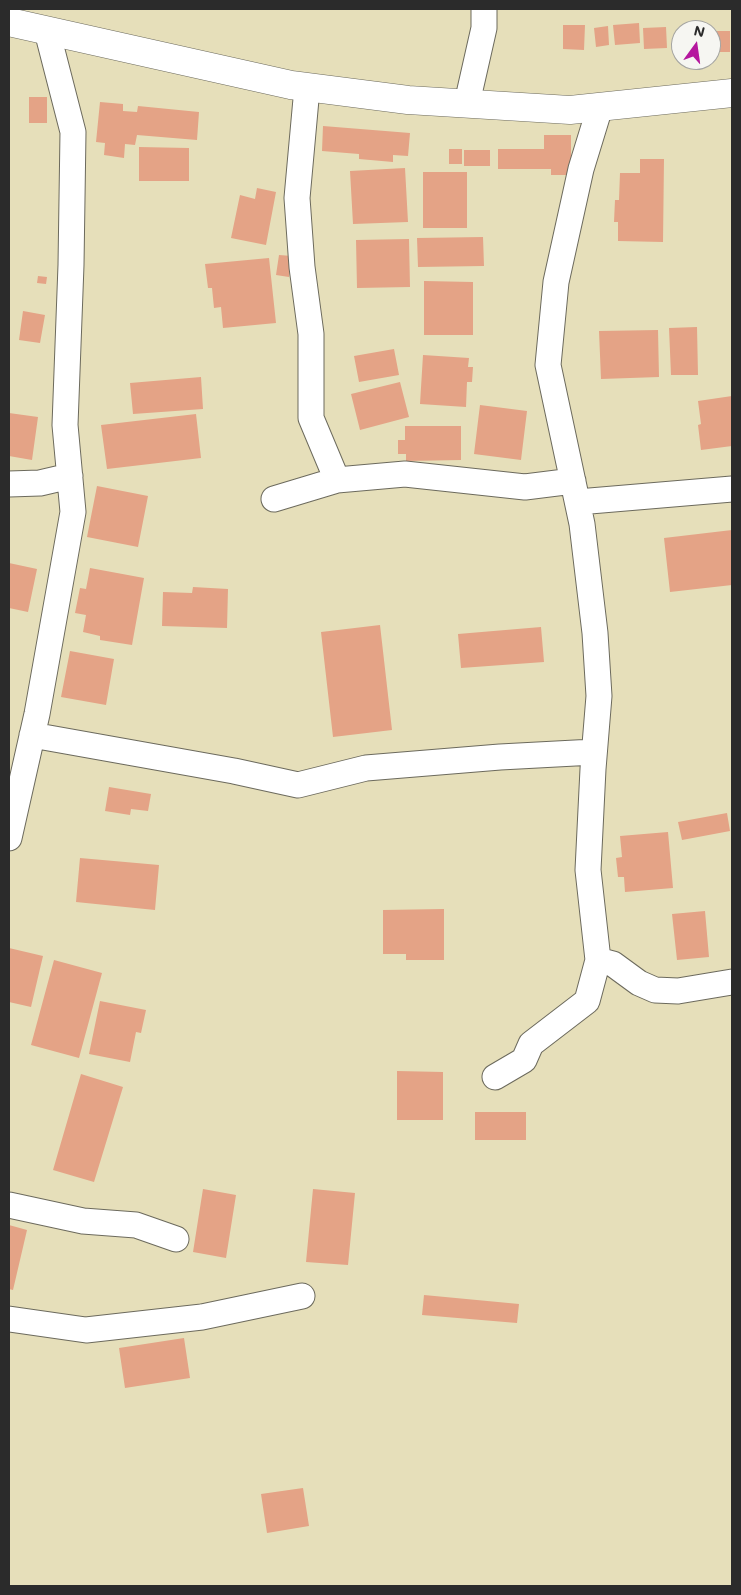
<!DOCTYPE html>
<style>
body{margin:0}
#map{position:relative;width:741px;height:1595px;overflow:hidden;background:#e6dfba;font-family:Mali,sans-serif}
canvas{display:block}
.frame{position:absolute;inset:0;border:10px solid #2b2b2b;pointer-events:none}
.north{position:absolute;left:671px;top:20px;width:50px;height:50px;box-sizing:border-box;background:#f6f6f2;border:1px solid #a5a5a2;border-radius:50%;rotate:14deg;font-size:14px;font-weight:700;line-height:20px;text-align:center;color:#2b2b2b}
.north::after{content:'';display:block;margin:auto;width:18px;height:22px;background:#b5179e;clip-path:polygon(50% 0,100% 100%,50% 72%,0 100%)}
</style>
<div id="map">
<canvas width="741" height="1595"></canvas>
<div class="frame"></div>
<div class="north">N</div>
</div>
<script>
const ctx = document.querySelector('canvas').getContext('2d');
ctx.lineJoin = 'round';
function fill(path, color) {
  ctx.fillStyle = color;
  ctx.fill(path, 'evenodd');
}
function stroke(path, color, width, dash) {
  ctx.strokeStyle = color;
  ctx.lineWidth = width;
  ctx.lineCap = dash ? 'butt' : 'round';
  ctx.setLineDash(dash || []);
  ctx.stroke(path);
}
fill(new Path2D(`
 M639,23L640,43L615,45L613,25Z
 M563,25H585L584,50L563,49Z
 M608,26L609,45L596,47L594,28Z
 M666,27L667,48L644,49L643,28Z
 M711,31H730V52H711Z
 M29,97H47V123H29Z
 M100,102L123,104V111L137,112L138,106L199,112L197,140L137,135L135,145L125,144L124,158L104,155L105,143L96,142Z
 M323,126L410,133L408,156L393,155V162L359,159V154L322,151Z
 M544,135H571V175H551V169H498V149H544Z
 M139,147L189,148V181H139Z
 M449,149H462V164H449Z
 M464,150H490V166H464Z
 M640,159H664L663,242L618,241V222H614L615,200H619L620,173H640Z
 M405,168L408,222L353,224L350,171Z
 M423,172H467V228H423Z
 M257,188L276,192L266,245L231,238L240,195L255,199Z
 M483,237L484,266L418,267L417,238Z
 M409,239L410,287L357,288L356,240Z
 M279,255L292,256L289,277L276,275Z
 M269,258L276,323L223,328L221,307L214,308L212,288H208L205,264Z
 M38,276L47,277L46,284L37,283Z
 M424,281L473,282V335H424Z
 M23,311L45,315L40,343L19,340Z
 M697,327L698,375H671L669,328Z
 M658,330L659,377L601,379L599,331Z
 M394,349L399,375L359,382L354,356Z
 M423,355L469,358L468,367H473L472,382H467L466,407L420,404Z
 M201,377L203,409L133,414L130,383Z
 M400,382L409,417L360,430L351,394Z
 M732,396V446L701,450L698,425L701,424L698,401Z
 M480,405L527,411L521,460L474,454Z
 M9,413L38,417L32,460L9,456Z
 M196,414L201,458L107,469L101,425Z
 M405,426H461V460L406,461V454H398V440H405Z
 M97,486L148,496L138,547L87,537Z
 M732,530V585L670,592L664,538Z
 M9,563L37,569L28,612L9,608Z
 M90,568L144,578L132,645L100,640V636L83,632L86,615L75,613L80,588L86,589Z
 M193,587L228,589L227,628L162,626L163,592L192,593Z
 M380,625L392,730L333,737L321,632Z
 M541,627L544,662L461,668L458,634Z
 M70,651L114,659L106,705L61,697Z
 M109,787L151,794L148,811L131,809L130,815L105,811Z
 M727,813L730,831L682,840L678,822Z
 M668,832L673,888L625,892L624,877H618L616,858L622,857L620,836Z
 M80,858L159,865L155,910L76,902Z
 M444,909V960H406V954H383V910Z
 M705,911L709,957L677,960L672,914Z
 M9,948L43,956L31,1007L9,1002Z
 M54,960L102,973L79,1058L31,1045Z
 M100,1001L146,1010L141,1033L136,1032L130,1062L89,1054Z
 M397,1071L443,1072V1120H397Z
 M81,1074L123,1087L94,1182L53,1170Z
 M475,1112H526V1140H475Z
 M203,1189L236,1195L226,1258L193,1252Z
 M313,1189L355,1193L348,1265L306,1262Z
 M9,1225L27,1230L13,1290L9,1289Z
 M424,1295L519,1304L517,1323L422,1315Z
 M184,1338L190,1378L125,1388L119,1348Z
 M303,1488L309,1526L267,1533L261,1494Z`), '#e4a386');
const minor = new Path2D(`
 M307,88L297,198L302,267L311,334V418L337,480
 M467,103L484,28V9
 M9,484L40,483L70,476
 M274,499L337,480L405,474L525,487L573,481
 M578,502L732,489
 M32,735L234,771L298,785L366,768L500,757L594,752
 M9,838L37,714L73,512L65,425L71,265L73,132L47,31
 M598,960L588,870L593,769L599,696L595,633L582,524L548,365L556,282L581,169L600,107
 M495,1077L524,1060L531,1044L587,1001L598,960L613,964L639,983L655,990L678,991L732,982
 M9,1205L83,1221L136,1225L176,1239
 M9,1319L86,1330L202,1317L302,1296`);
const tertiary = new Path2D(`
 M9,22L291,85L408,100L570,110L732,93`);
stroke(minor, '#6c6a5d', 27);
stroke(tertiary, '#6c6a5d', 29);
stroke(minor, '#fff', 25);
stroke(tertiary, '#fff', 28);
</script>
